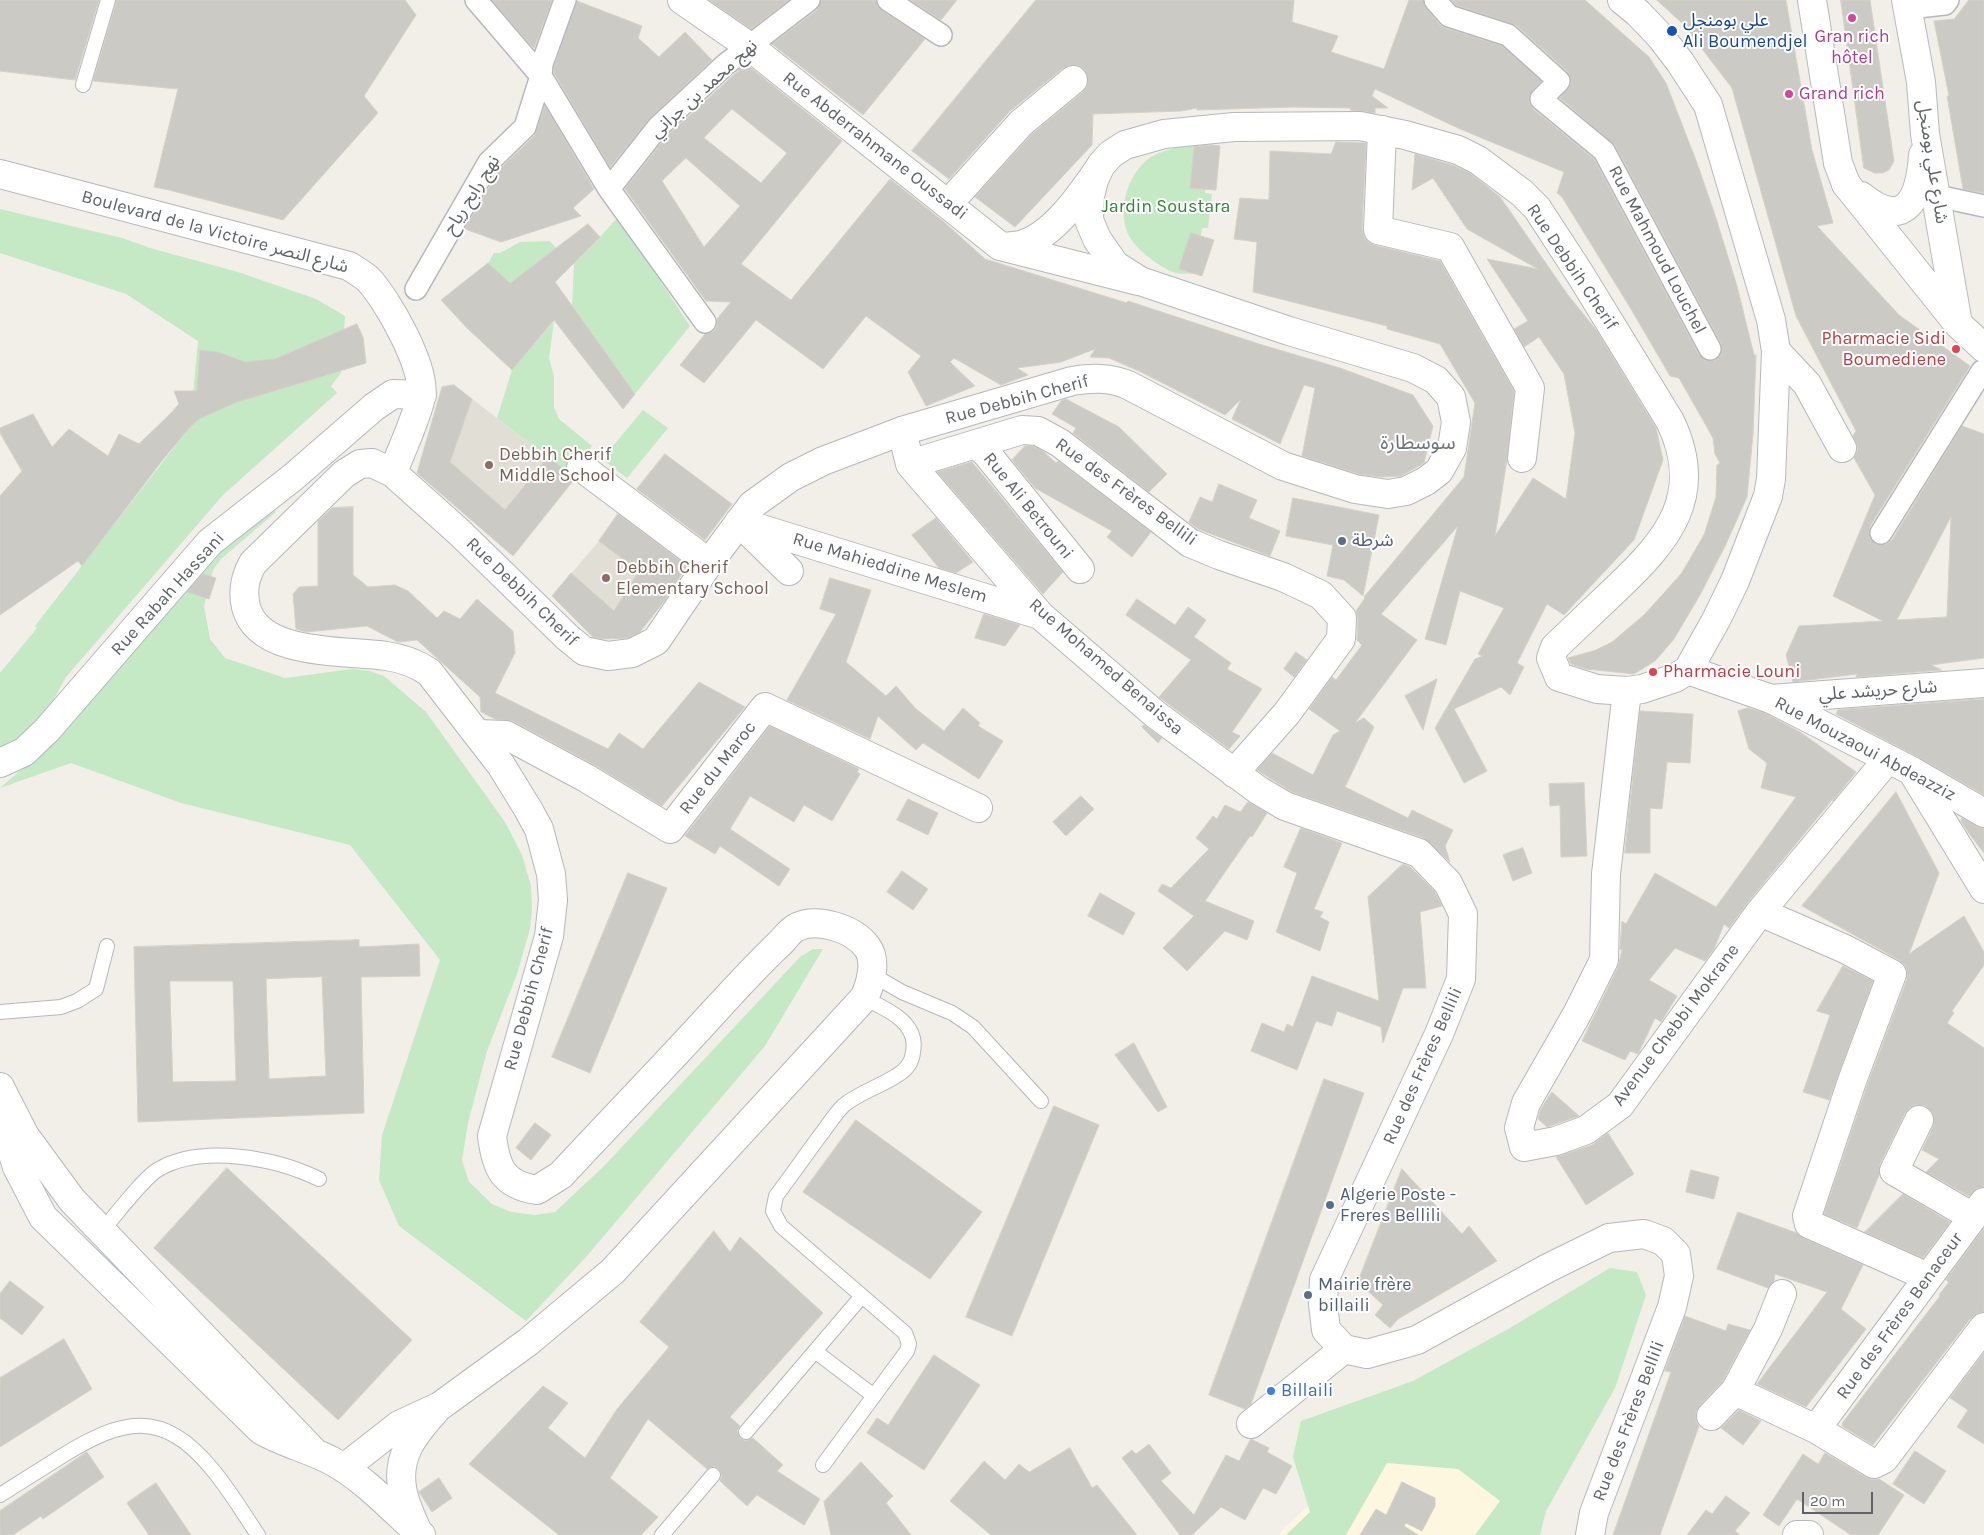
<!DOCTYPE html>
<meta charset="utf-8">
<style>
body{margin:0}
#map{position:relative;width:1984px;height:1535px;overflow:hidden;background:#f1efe8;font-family:Karla,sans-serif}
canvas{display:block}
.scale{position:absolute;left:1802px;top:1492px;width:71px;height:22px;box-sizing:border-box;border:2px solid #5f6368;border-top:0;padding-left:6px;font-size:15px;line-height:18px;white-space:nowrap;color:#5f6368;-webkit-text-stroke:4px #fff;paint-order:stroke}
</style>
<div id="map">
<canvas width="1984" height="1535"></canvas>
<div class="scale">20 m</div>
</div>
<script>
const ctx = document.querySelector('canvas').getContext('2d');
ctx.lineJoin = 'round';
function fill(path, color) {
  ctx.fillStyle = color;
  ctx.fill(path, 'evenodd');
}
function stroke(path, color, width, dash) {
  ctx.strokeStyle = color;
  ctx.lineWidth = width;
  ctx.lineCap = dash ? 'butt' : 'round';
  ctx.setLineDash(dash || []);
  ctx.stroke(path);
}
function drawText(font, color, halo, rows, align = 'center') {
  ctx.font = font + ' Karla,"Noto Sans Arabic",sans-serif';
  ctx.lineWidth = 4;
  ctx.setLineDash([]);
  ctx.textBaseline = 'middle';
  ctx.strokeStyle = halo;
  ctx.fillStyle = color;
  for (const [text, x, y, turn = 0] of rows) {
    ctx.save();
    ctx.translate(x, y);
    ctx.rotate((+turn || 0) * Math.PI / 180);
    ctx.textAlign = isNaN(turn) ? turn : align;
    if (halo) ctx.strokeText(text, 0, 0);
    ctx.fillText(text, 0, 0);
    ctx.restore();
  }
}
fill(new Path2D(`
 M1554,1342L1531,1535H1280L1281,1531L1372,1447Z`), '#fef7e0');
fill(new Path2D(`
 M454,385L575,478L513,556L417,473L442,387Z
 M622,508L690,560L668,597L635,637L595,639L552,596L599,541Z`), '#e1ded6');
fill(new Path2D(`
 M1187,145L1209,146L1205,193L1212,194L1208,228H1202L1195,274C1189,273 1182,274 1176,273C1164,270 1140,252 1133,242C1114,218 1126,173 1151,157C1162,151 1175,148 1187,145Z
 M0,209L122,238L150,248L238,272L316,299L345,316L341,373L331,386L337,393L223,495L66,677L39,726L0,752V673L37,628L35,626L190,427L198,341L126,294L0,253Z
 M618,217L690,326L635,394L572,307L574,263L600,237Z
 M550,241L556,248L510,283L488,263L494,253H500L520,242Z
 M554,321L549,358L554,376V407L559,419L592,446L570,474L497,418L512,370Z
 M643,410L668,428L627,478L602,459Z
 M269,505L276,512L221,559L213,570L204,606L210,639L225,658L285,678L352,669L370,671L384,676L426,712L505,822L522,855L531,886L532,909L530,929L517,974L487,1051L468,1123L462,1160L469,1182L492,1204L511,1212L535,1215L555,1212L604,1166L800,957L813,949H823L765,1046L586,1257L526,1321L399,1226L379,1180L382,1135L440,960L350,845L181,803L71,763L0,788L45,749L169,598Z
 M1610,1268L1637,1272L1646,1295L1615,1388L1546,1511L1540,1535H1475L1500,1501L1458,1469L1387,1463L1346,1535H1286L1310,1512L1293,1457L1301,1421L1413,1381L1510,1328Z`), '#c5e8c5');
const building = new Path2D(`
 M0,0H99L75,80L0,71Z
 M117,0H405L416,15L364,96L378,113L283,220L169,190L154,187L178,89L93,81Z
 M492,0H552L534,48L529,43Z
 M709,0H789L751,29Z
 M821,0H876L877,6L881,10L925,39L863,115L772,44L817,10Z
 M911,0H957L941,20Z
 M1036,0H1294L1292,22L1338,36L1331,52L1384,69L1409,0H1423L1426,8L1440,25L1445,28L1502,46L1541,81L1529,96V103L1533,109L1594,159L1699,355L1704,360L1710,361L1716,360L1721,355L1722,349L1721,343L1615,145L1560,98L1571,84V78L1568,72L1516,25L1456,5L1452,0H1585L1649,57L1666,83L1697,163L1716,218L1737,286L1754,355H1756L1753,434L1747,497L1726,544L1700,595L1674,639L1655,661L1634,674L1586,669L1571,664L1568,658L1596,650L1612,642L1644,615L1681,574L1704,535L1716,497L1717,465L1720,463L1715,454L1713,438L1679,378L1670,376L1631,309L1562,197L1557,193L1564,172L1460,129L1375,89L1372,96L1388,108H1375V113L1350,110L1351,108L1293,107L1197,110V108L1182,111L1093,114L1092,145L1015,227L975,197L1032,134L1083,92L1087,86L1088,78L1085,70L1079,66L1071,65L1063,68L1009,112L949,179L912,151Z
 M1657,0H1786L1812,150L1833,223L1817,226L1899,315L1970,366L1870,526L1869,533L1870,539L1875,544L1881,545L1887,544L1892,540L1962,426L1984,434V658L1931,665L1942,670L1856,677L1857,674L1793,682L1786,655L1799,626L1883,621L1833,596L1875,495L1854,458L1858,449L1853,436L1856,431L1796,316L1732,88L1683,24ZM1951,517L1947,617L1897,620Z
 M1841,0H1870L1894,161L1889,170L1883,173H1874L1864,168Z
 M1969,0H1984V193L1963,189L1947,96H1949L1934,21L1954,19Z
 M577,1L642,26L638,38L659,57L685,32L712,60L650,118L610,167L554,73V67Z
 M746,64L842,141L741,264L791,300L890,179L944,222L985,259L1127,303L1128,301L1259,344L1340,368L1413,395L1433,426L1424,463L1401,476L1381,477L1359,474L1302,456L1315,388L1304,385L1280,444L1232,419L1241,399L1225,415L1141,372L1109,358L1090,357L1095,349L1061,362L1017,368L1028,375L1001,385L954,358L950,362L975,386L926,406L908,372L921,356L866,316L823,369L756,320L704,383L680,365L705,334L713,332L717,327V319L731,302L706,301L625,189L667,136ZM732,109L787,153L761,183L704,138ZM686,158L740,206L704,247L662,181Z
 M545,106L594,189L573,208L581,216L501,242L465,229L499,170L534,136Z
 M1336,142L1366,143L1362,229L1364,237L1368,242L1374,245L1440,261L1514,391L1507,459L1495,536L1533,478L1566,499L1575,433L1564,374L1539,337L1524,347L1514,329L1528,321L1487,259L1538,269L1467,229L1433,178L1412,190L1415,154L1452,165L1470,173L1500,197L1568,295L1597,331L1656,428L1663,460L1634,540L1564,615L1547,604L1517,663L1524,667L1510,695L1501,687L1454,709L1487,771L1464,783L1435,728L1475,659L1483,656L1478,654L1504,608L1460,591L1446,645L1425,639L1458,526L1381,614L1417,640L1355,723L1364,718L1374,727L1345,787L1408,818L1412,810L1453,830L1445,846L1450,862L1424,838L1292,792L1257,770L1272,753L1313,775L1333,735L1340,731L1309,709L1332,677L1336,680L1362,645L1357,640L1358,619L1356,611L1365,598L1364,597L1464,477L1475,403L1440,344L1387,329V326L1253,292L1257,242L1234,239L1240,198L1269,200L1270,151L1331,154Z
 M1212,145L1220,146L1216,190L1190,188L1194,147Z
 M588,224L600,237L555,282L635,394L623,409L554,320L512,370L467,328L441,300L488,263L510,283Z
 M1191,233L1214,240L1202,276L1179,269Z
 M357,324L363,337L366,363L234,403L199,419L190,427L161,462L82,566L78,561L0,615V496L22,471L0,433V428L33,414L52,447L69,429L108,456L119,434L139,444L170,414L179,404L174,391H197L200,350L217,352L245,362L275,359Z
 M454,385L472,399L450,462L505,510L548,457L566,471L573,481L513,556L417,473L442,387Z
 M1066,399L1119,427L1167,474L1149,492L1073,433L1076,428L1052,414L1061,401Z
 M1025,446H1034L1044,452L1056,463L1058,461L1151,532L1132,557L1107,537L1112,531L1035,488L1012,460Z
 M665,454L732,504L705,540L637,489Z
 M972,462L1063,572L1043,594L937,472Z
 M1219,484L1257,500L1249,518L1280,531L1270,556L1198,529L1189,522L1200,497L1212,502Z
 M1293,498L1379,515L1363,596L1344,580L1327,576L1333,545L1286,536Z
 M353,507V575L368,587L395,585L408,591L437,618L444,611L460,619L477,599L513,631L515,653L495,693L608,749L619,733L643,749L699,682L745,707L662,806L593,764L513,721L495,719L481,712L480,697L417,640L398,642L367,626L306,632L296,629L293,594L299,587L318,586V521L332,508Z
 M618,514L687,566L662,604L640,632L628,638L602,639L593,637L552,596L571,573L614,611L639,571L599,541Z
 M936,518L973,562L956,573L939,568L912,535Z
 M203,574L216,578L209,599L187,592Z
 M830,578L871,590L846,662L886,696L896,686L916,709L944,731L963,708L980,723L978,726L1003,741L979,779L923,743L916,750L878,716L870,739L787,700L836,614L820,609Z
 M1137,599L1175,625L1188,607L1206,620L1194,637L1231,663L1227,669L1262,689L1232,732L1240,736L1229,749L1159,697L1191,660L1126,615Z
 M984,614L1020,625L1005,646L975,638Z
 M1296,652L1307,660L1294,677L1284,669Z
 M1437,679L1423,730L1405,696Z
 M1984,699V795L1920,758L1836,714L1838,710Z
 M1748,708L1765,713L1800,732L1856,772L1833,801L1832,800L1748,902L1729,928L1724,924L1714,949L1705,961L1675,948L1649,980L1677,996L1661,1022L1655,1018L1638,1054L1630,1051L1625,1060L1582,1041L1618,967L1622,950L1620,949L1622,921L1626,924L1655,873L1716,907L1796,797L1761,788L1767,763L1749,749L1738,711Z
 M1640,711L1693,714L1690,763L1667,762L1662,809L1650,808V853H1625Z
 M1144,725L1162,738L1158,743L1142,727Z
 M770,726L859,769L857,772L860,774L832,821L804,805L794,822L750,796L730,829L790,869L779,886L720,846L715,854L685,836Z
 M1584,783L1587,856L1561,857L1560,805L1550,806L1549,784Z
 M1896,792L1939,873L1909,954L1964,916L1984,952V965L1952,1011L1954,1013L1947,1023L1984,1048V1187L1977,1188L1969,1196L1926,1172L1939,1159L1922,1150L1933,1127L1934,1118L1932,1112L1926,1106L1917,1105L1910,1107L1905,1113L1880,1164L1879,1175L1857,1228L1824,1214L1867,1086L1907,979V972L1905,965L1899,960L1802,906Z
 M1081,796L1094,809L1066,836L1053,822Z
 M908,799L938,813L928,835L897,820Z
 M1248,802L1267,813L1252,837L1250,836L1205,901L1254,921L1247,940L1225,931L1187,971L1163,948L1194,916L1158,891L1162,884L1171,888L1209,849L1196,838L1213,816L1217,819L1225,805L1240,812Z
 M1962,818L1976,826L1984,829V853L1968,832L1961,821Z
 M1301,828L1342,843L1314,909L1323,912L1320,917L1329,922L1320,951L1276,932L1297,873L1284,867Z
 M1523,848L1532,873L1513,881L1503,855Z
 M1403,864L1410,867L1435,892L1442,906L1420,912L1426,988H1403L1383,1043L1381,1027L1337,1011L1332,1026L1316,1021L1297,1070L1251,1051L1262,1023L1284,1032L1287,1024L1293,1027L1312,976L1379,1001L1368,897Z
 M902,871L928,889L913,910L887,892Z
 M628,873L667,888L590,1073L552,1057Z
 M1100,893L1135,913L1123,935L1088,916Z
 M359,940V947L419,944L420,976L361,977L364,1113L138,1122L134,947ZM322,977L326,1076L269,1079L266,979ZM170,981H233L236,1081L173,1082Z
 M1843,966L1873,981L1829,1100L1803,1092L1830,1015L1817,1011Z
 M1134,1043L1167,1107L1158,1112L1115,1055Z
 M1324,1079L1364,1093L1251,1404L1245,1409L1209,1395Z
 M1552,1092L1579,1116L1547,1127L1538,1119L1541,1109Z
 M1054,1106L1099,1125L1012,1336L966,1317Z
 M856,1120L982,1212L930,1279L803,1192Z
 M535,1123L551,1135L531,1160L516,1148Z
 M1608,1133L1634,1174L1586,1205L1556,1157L1592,1145Z
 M227,1168L412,1340L338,1420L154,1248Z
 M1402,1169L1462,1234L1469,1226L1497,1261L1398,1319L1390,1328L1375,1315L1383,1305L1358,1282Z
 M1691,1170L1719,1177L1714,1199L1686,1192Z
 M1903,1194L1950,1222L1923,1258L1865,1232Z
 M1738,1212L1797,1233L1803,1238L1863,1265L1841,1309L1866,1329L1806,1407L1757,1384L1827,1292L1775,1274L1774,1281L1768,1288L1717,1269Z
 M1984,1228V1312L1978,1313L1970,1319L1873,1445L1842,1426L1843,1422L1940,1296L1939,1295L1949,1282L1946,1280Z
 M714,1231L730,1252L740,1237L823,1313L730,1417L740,1426L737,1431L740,1438L745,1441L753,1438L783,1465L777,1471L820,1499L804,1525L757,1495L747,1506L720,1481L722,1476L719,1469L714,1466L707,1469L648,1419L610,1478L658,1517L641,1535H559L469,1464L543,1386L568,1403L548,1428L585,1458L617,1409L669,1347L640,1322Z
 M10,1281L44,1307L22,1335L0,1318V1294Z
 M1685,1316L1726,1331L1728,1324L1750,1330L1722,1382L1700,1405L1696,1412V1420L1699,1426L1660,1535H1613L1671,1372L1665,1371Z
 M64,1339L92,1389L0,1447V1378Z
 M1984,1353V1444L1957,1427L1968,1410L1950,1398Z
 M934,1355L980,1385L924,1470L867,1433L877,1418L888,1425Z
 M1739,1410L1761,1421L1743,1445L1721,1428Z
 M1251,1439L1269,1448L1267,1452L1292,1466L1276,1494L1263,1488L1245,1520L1221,1507L1192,1535H1180L1122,1458L1132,1450L1136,1454L1149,1444L1171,1473L1161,1481L1194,1515L1226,1455L1239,1461Z
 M1070,1448L1092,1488L1097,1485L1137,1535H991L950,1501L984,1461L1005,1480L1019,1464L1029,1472Z
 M1915,1451L1946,1471L1924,1504L1893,1484Z
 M87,1452L104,1477L43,1519L41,1516L13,1535H0V1511Z
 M1825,1453L1866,1477L1873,1480L1879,1479L1904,1495L1878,1535H1851L1797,1499L1779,1526L1763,1515L1803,1454L1818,1464Z
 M861,1462L893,1496L886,1503L911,1535H831L824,1502Z
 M439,1478L452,1498L432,1512L419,1492Z
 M1402,1482L1435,1498V1506L1422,1531L1406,1523L1404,1526L1418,1535H1360L1376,1509L1386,1515Z
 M156,1483L191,1535H149L127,1503Z
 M1726,1496L1750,1513L1735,1531L1740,1535H1687L1706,1510L1712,1514Z`);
fill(building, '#cccac5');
stroke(building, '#d6d1c6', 1);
const service = new Path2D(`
 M83,85L108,0
 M871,974L902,992L952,1013L973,1027L1041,1101
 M0,1012L61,1007L77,1001L96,989L107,946
 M102,1231C114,1217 145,1176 159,1169C203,1144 276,1158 319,1179
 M816,1352L874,1396
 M746,1432L862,1296
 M823,1465L907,1351L909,1344L905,1333L781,1226L773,1211L776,1196C791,1176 805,1156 819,1137C827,1127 834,1115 843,1106C858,1093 879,1087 896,1076C905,1071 912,1063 913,1052C919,1022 886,1009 864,998
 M0,1495C21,1482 41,1469 62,1456C122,1419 162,1408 212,1469C229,1489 243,1513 258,1535
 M662,1535L713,1475`);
const pedestrian = new Path2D(`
 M476,0L541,76L609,189L705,322
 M888,0L941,35
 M1435,0L1449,16L1508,35L1559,81L1541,99L1604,151L1710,349
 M1908,8L1945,4L1948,0
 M609,189L658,127L726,64L809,0
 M1937,196L1984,206
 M416,289L489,162L525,127L541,76L542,64L565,0
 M1881,533L1982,371`);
const minor = new Path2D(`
 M682,0L750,47L1000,246L1138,281
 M1382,130L1378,230L1450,247L1530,388L1522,458
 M948,204L1021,123L1073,80
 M1004,247C1011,246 1018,246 1024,244C1055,233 1080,196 1098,170
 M1776,351L1807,384L1842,448
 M902,431L910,464L1040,615L1155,714L1258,790L1285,806L1419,853L1448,883L1463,914L1461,979L1439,1034L1324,1280L1323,1304L1326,1330L1344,1349L1367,1354L1417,1340L1548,1268L1609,1238L1644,1234L1663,1241L1676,1254L1679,1276L1672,1307L1594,1513L1590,1535
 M976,444L987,454L1080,569
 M910,464L1022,430L1038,431L1060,443L1190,543L1219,555L1283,577L1321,595L1342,618L1341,639L1287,713L1234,773
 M581,467L709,563
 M739,522L1040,615
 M742,525L789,571
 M1688,670L1771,699L1912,771L1984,813
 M1627,691L1606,874L1604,960L1577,1014L1526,1103L1519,1128L1524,1147L1556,1141L1586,1130L1620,1105L1760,912L1845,949L1892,974L1852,1081L1807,1216L1809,1224L1928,1277
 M1771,699L1984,683
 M478,734L506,735L586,778L670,829L765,707L978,808
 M0,763L24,752L47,730L210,542L292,478L374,407L393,394L422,395
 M1913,773L1984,889
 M1760,912L1888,759
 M1919,1120L1894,1171L1973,1217
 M1735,1391L1816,1429L1874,1464L1884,1459L1984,1327
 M1711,1416L1735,1391L1768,1329L1782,1294
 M1251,1424L1344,1349
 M1816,1429L1984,1202
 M1797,1535H1809`);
const tertiary = new Path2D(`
 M1812,0L1838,163L1846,184
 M0,174L349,266C355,270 362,274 368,279C387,299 427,369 421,397C416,420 401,450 393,473
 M344,1468L399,1425L440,1406L528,1342L613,1271L864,998C871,984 877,960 867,947C854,929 818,917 797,927C790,930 784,940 778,945C755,967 734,990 712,1014C663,1068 611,1121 561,1175L537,1190C503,1185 496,1168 492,1136L549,936L553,900L551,874L539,829L528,809L501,765L429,672C417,664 401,658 386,656C346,650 259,657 246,607C242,590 245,577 253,563L344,474L360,464L372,463L393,473L459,532L567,637L584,651L608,656L632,653L656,641L709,563L752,505L791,477L823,461L902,431L1072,381C1092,378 1109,377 1128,385L1283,466L1355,489L1388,494L1406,491L1426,481L1439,471L1452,448L1456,422L1451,397L1436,380L1413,368L1289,331L1140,281L1115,265L1097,239L1089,220L1090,196L1094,180L1101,165L1111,154L1125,145L1164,134L1234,127L1360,126L1405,135L1458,150L1478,160L1522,193L1537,208L1580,274L1670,421C1706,495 1668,540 1616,589C1595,609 1575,628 1555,647L1551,658L1559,677L1597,689L1627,691L1642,689L1675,678L1688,670L1716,620L1735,581L1768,496L1771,479L1776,351L1771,320L1708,105L1680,62L1660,36L1638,13L1622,0
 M418,1533C413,1520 406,1507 403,1493C395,1458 413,1435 435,1411`);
const secondary = new Path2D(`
 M1906,0L1921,82L1925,134L1958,324
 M1846,184L1958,324L1984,348
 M1861,196C1906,232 1920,198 1923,155
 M0,1087L25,1136L72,1200L313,1451
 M0,1112L17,1167L43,1217L261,1430C283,1443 309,1449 332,1461C365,1479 393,1510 421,1535`);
stroke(service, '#b5b8bc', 16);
stroke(pedestrian, '#b5b8bc', 24);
stroke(minor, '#b5b8bc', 30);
stroke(tertiary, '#b5b8bc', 30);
stroke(secondary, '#b6babf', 30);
stroke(service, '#fff', 14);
stroke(pedestrian, '#fff', 21);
stroke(minor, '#fff', 28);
stroke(tertiary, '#fff', 28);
stroke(secondary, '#fff', 28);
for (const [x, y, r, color] of [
 [1852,18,5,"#d1479c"],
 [1672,31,6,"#1a4fb4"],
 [1789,94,5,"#d1479c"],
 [1956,349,5,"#e0444e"],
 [489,465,5,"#8d6e63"],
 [1342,541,5,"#5c6f8a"],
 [606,578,5,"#8d6e63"],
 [1653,672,5,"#e0444e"],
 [1330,1205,5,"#5c6f8a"],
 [1308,1295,5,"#5c6f8a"],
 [1271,1391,5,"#3f7fe0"]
]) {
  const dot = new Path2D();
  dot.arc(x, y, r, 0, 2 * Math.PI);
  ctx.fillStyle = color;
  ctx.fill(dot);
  stroke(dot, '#fff', 2);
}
drawText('18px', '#164399', '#fff', [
 ["علي بومنجل",1683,21],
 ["Ali Boumendjel",1683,42]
], 'left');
drawText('18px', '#b23c85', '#fff', [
 ["Gran rich",1852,37],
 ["hôtel",1852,58],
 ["Grand rich",1799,94,"left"]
]);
drawText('18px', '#5f6368', '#fff', [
 ["نهج محمد بن جراني",704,89,-42],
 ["Rue Abderrahmane Oussadi",875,146,38],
 ["شارع علي بومنجل",1932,162,81],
 ["نهج رابح رياح",472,195,-58],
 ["Boulevard de la Victoire شارع النصر",215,232,15],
 ["Rue Mahmoud Louchel",1657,250,62],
 ["Rue Debbih Cherif",1572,267,56],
 ["Rue Debbih Cherif",1017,400,-15],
 ["Rue des Frères Bellili",1126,492,36],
 ["Rue Ali Betrouni",1028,506,51],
 ["Rue Mahieddine Meslem",890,568,17],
 ["Rue Debbih Cherif",522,592,44],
 ["Rue Rabah Hassani",168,594,-48],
 ["Rue Mohamed Benaissa",1106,667,41],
 ["شارع حريشد علي",1878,691,-4],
 ["Rue Mouzaoui Abdeazziz",1865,749,28],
 ["Rue du Maroc",718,768,-52],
 ["Rue Debbih Cherif",529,999,-75],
 ["Avenue Chebbi Mokrane",1676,1025,-53],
 ["Rue des Frères Bellili",1423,1066,-66],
 ["Rue des Frères Benaceur",1900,1316,-54],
 ["Rue des Frères Bellili",1629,1421,-69]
]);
drawText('18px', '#348238', '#fff', [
 ["Jardin Soustara",1166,207]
]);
drawText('18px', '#be3a42', '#fff', [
 ["Pharmacie Sidi",1946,339],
 ["Boumediene",1946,360],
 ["Pharmacie Louni",1663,672,"left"]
], 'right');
drawText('18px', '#785e54', '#fff', [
 ["Debbih Cherif",499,455],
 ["Middle School",499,476],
 ["Debbih Cherif",616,568],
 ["Elementary School",616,589]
], 'left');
drawText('18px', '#4e5e75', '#fff', [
 ["شرطة",1352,541],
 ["Algerie Poste -",1340,1195],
 ["Freres Bellili",1340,1216],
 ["Mairie frère",1318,1285],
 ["billaili",1318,1306]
], 'left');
drawText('18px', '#366cbe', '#fff', [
 ["Billaili",1281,1391]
], 'left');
drawText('20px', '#70757a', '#fff', [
 ["سوسطارة",1418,443]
]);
</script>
